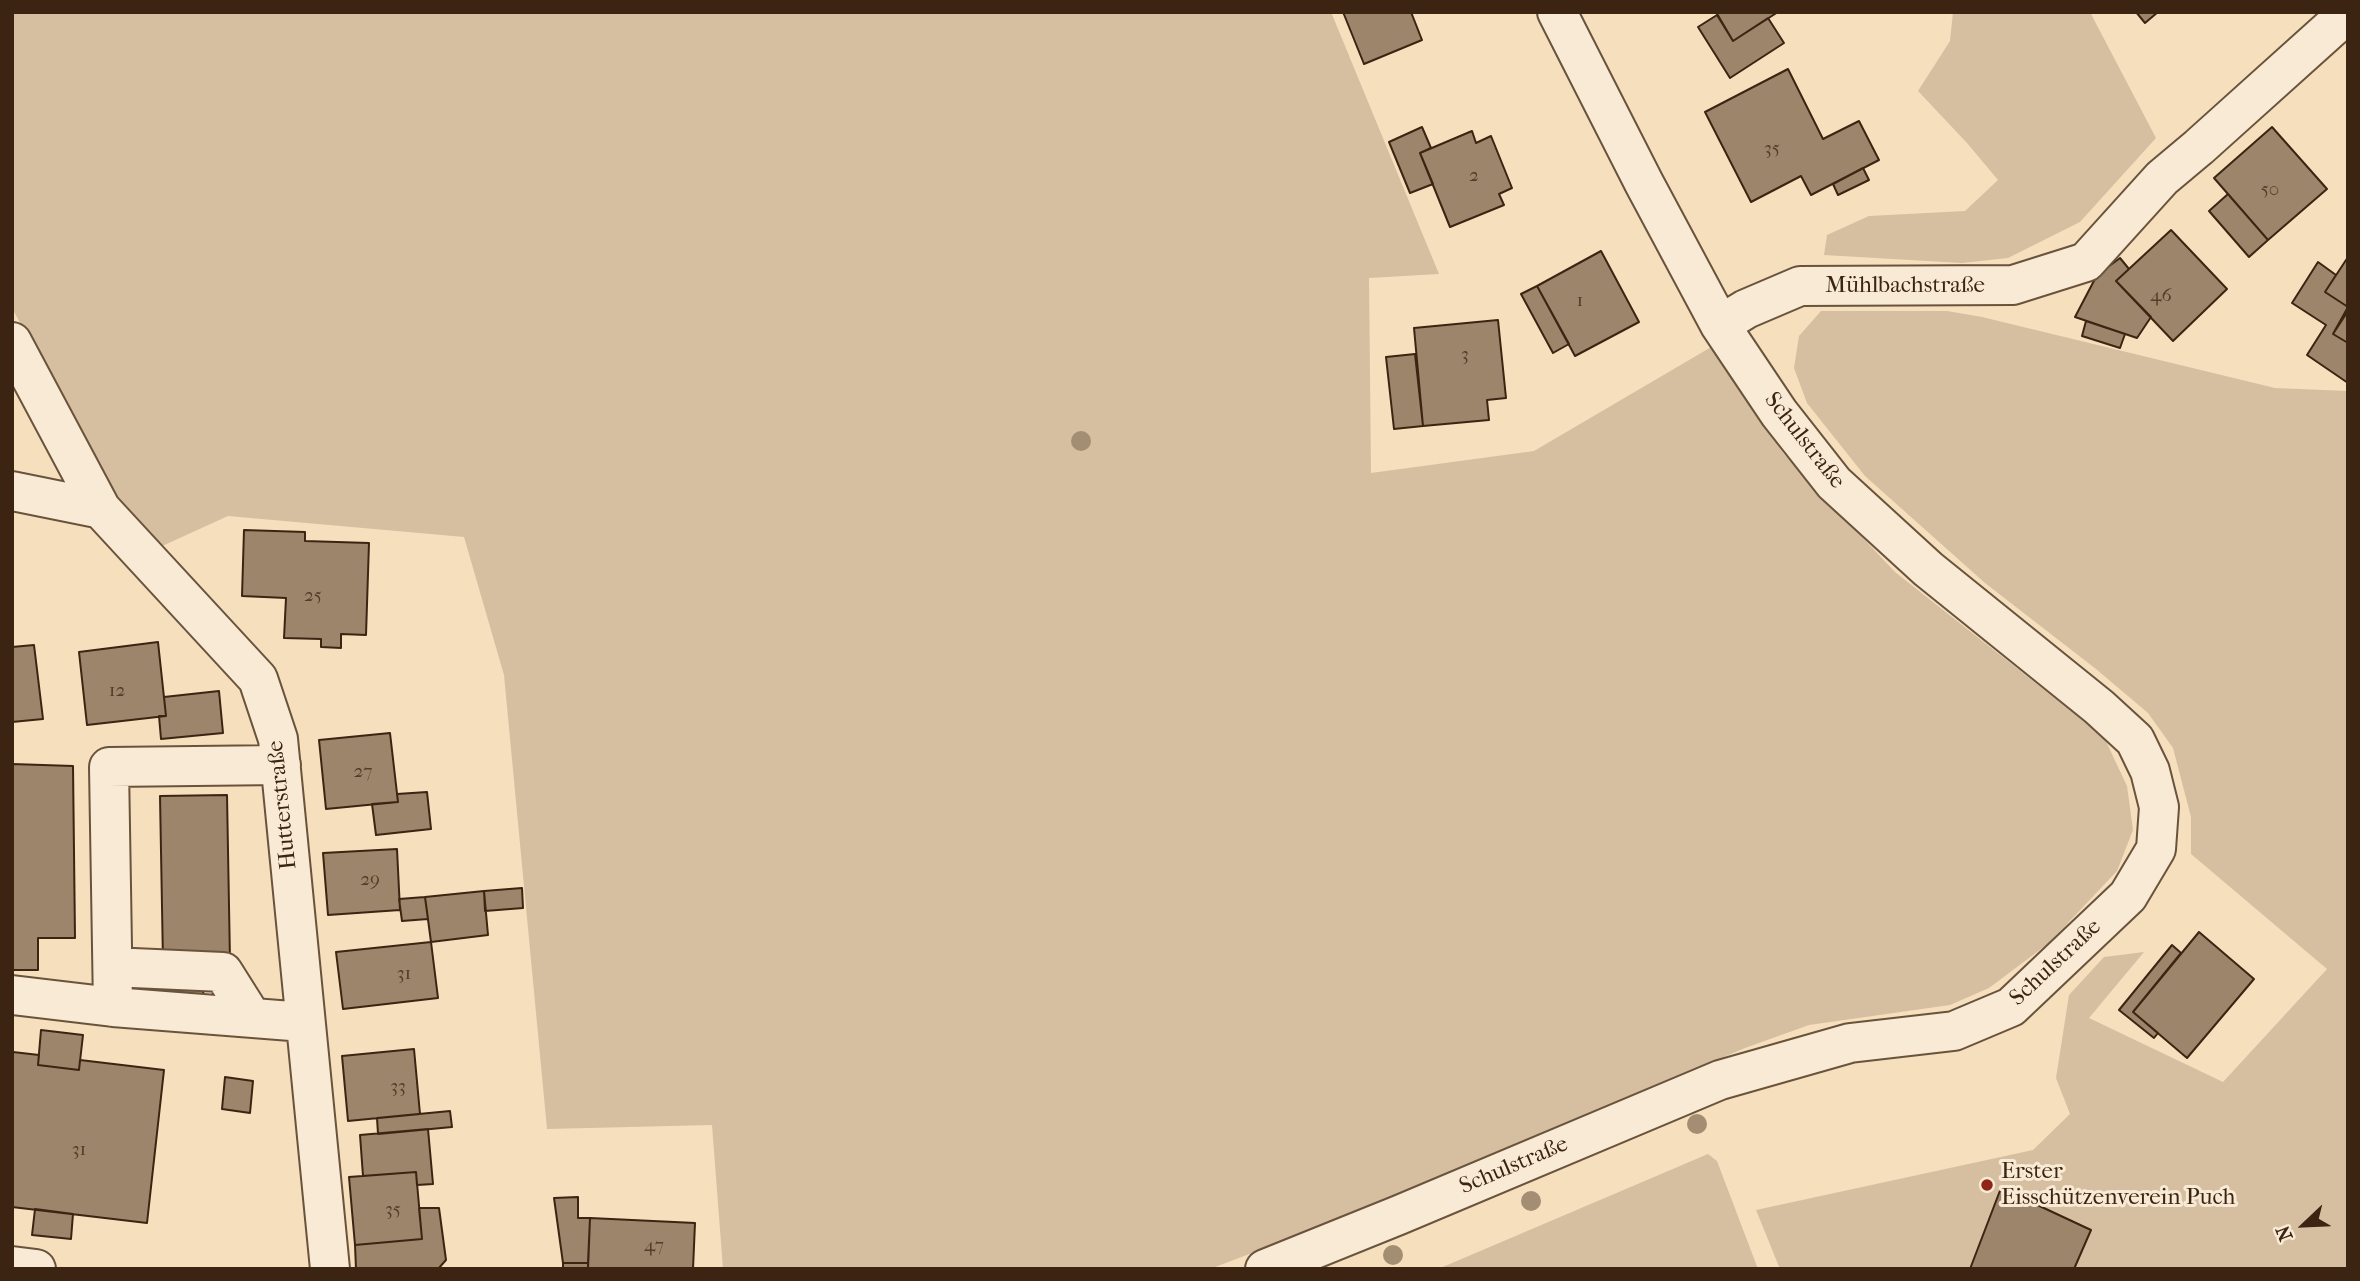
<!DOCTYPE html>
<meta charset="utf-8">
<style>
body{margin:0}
#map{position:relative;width:2360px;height:1281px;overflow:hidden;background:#f5dfbd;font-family:"IM FELL French Canon",serif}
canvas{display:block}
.frame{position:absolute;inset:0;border:14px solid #3b2412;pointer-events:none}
.north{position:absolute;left:2269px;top:1190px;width:70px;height:70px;-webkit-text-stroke:5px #f8ead4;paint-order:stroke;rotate:247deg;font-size:19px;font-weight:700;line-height:28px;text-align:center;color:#3b2412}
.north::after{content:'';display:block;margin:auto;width:24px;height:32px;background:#3b2412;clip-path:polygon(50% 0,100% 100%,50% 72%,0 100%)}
</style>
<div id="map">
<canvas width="2360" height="1281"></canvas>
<div class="frame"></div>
<div class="north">N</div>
</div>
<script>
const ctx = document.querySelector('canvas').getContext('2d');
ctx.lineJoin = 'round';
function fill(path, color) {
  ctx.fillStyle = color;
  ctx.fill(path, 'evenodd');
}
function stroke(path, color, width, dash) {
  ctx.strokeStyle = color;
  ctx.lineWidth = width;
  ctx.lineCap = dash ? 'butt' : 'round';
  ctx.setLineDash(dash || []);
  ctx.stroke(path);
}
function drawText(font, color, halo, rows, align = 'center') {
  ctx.font = font + ' "IM FELL French Canon",serif';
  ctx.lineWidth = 6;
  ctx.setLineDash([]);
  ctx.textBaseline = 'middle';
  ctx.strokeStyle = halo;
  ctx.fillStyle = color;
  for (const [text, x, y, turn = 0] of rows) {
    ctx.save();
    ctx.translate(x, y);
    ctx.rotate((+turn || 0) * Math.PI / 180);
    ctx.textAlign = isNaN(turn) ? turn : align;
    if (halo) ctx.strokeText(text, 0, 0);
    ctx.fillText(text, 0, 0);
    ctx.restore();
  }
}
fill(new Path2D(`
 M12,12H1331L1439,274L1369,278L1371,473L1534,451L1713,346L1783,453L1895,572L2104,737L2127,786L2133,830L2117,871L2049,943L1989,988L1950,1005L1809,1025L1745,1048L1357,1213L1210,1269H723L712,1125L547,1129L504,675L464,537L228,516L160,547L111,490L12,308Z
 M1953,12H2090L2156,138L2080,222L2008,258L1962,263L1824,255L1827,235L1869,216L1965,211L1998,180L1967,143L1918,91L1950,41Z
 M1821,311H1947L1982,317L2275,388L2348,391V1269H1780L1756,1210L2033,1150L2070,1114L2056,1078L2069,995L2104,957L2144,952L2089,1018L2223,1082L2327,969L2191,854V817L2173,748L2148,713L2096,669L1985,583L1865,476L1807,403L1794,368L1799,336Z
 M1708,1154L1717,1161L1758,1269H1438Z`), '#d5bfa0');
const building = new Path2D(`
 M1343,12H1411L1422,40L1364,64Z
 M1716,12H1778L1733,41Z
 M2136,12H2158L2145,23Z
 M1717,15L1733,41L1768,18L1784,43L1730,78L1698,27Z
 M1788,69L1823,139L1859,121L1879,160L1811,195L1801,176L1751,202L1705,112Z
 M1422,127L1431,148L1420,153L1433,184L1410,193L1389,142Z
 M2272,127L2327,189L2268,240L2214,178Z
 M1472,131L1476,143L1491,136L1512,188L1499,194L1504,205L1450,227L1420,153Z
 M1863,168L1869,180L1838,195L1833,184Z
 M2228,194L2268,240L2249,257L2209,211Z
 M2171,230L2227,289L2173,341L2116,281Z
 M1601,251L1639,322L1575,356L1537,286Z
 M2348,257V307L2325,292Z
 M2120,258L2129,269L2116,281L2151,317L2137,338L2075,317L2097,275Z
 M2318,262L2336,275L2325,292L2348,307L2333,334L2348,343V383L2307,355L2326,325L2292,303Z
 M1537,286L1569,344L1553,353L1521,294Z
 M2348,311V343L2333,334Z
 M1498,320L1506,398L1487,400L1489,420L1423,426L1414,328Z
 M2086,321L2125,334L2120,348L2082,336Z
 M1415,354L1423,426L1394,429L1386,357Z
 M244,530L305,532V541L369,543L366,635L341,634V648L321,647V639L284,638L286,598L242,596Z
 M158,642L166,716L87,725L79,652Z
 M34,645L43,719L12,722V647Z
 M219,691L223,733L161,739L159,716H166L164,697Z
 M390,733L398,802L326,809L319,740Z
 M12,764L73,766L75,938H38V970H12Z
 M427,792L431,829L376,835L372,804L398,802L397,794Z
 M227,795L230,961L163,962L160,796Z
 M397,849L400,910L328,915L323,853Z
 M522,888L523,908L485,911L484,891Z
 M484,891L488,935L431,942L425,897Z
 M425,897L428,919L402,921L399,899Z
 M2199,932L2254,979L2187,1058L2133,1012Z
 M431,942L438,998L343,1009L336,952Z
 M2172,945L2181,953L2133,1012L2158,1033L2154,1038L2119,1010Z
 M131,977L204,983L203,996L131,990Z
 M41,1030L83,1035L79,1070L38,1065Z
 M414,1049L420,1114L348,1121L342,1056Z
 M13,1052L39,1055L38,1065L79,1070L80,1060L164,1070L147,1223L12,1207Z
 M225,1077L253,1081L250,1113L222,1109Z
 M450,1111L452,1127L378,1134L377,1118Z
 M428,1129L433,1184L417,1185L416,1172L363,1176L360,1135Z
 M416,1172L422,1239L355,1245L349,1177Z
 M2001,1188L2091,1230L2074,1269H1970Z
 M578,1197V1218H590L588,1263H563L554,1198Z
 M419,1208H439L446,1260L438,1269H356L355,1245L422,1239Z
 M35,1209L73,1214L71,1239L32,1235Z
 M590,1218L695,1223L693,1269H588Z
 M563,1263H588V1269H563Z`);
fill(building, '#9c856b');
stroke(building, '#3b2412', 2);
const minor = new Path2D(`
 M1720,325L1746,309L1800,286L2013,285L2086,262L2162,178L2199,147L2348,13
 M12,342L101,509L258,679L278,739L330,1269
 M12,491L101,509
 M133,968L223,972L252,1018
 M12,995L113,1007L304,1022
 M113,1007L109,767L281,765
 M12,1266L36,1269
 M1265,1269L1399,1215L1720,1080L1850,1043L1954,1031L2011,1007L2128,896L2156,849L2159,807L2150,771L2135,740L2099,707L1928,569L1834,483L1779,413L1720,325L1644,183L1557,12`);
stroke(minor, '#6a533d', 42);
stroke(minor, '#f8ead4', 38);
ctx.fillStyle = '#a48e73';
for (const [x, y] of [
 [1081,441],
 [1697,1124],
 [1531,1201],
 [1393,1255]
]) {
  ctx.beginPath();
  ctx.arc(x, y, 10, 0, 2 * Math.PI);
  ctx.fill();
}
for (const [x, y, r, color] of [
 [1987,1185,7,"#8f2418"]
]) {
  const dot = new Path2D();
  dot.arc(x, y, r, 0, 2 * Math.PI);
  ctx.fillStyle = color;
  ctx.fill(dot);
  stroke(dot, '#f8ead4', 2.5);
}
drawText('19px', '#533c28', null, [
 ["35",1772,149],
 ["2",1474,176],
 ["50",2270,190],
 ["46",2161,296],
 ["1",1580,301],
 ["3",1465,355],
 ["25",313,596],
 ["12",117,691],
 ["27",363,772],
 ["29",370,880],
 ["31",404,974],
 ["33",398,1087],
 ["31",79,1150],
 ["35",393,1210],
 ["47",654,1246]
]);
drawText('23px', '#3b2412', '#f8ead4', [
 ["Mühlbachstraße",1905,286],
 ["Schulstraße",1804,441,52],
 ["Hutterstraße",283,805,-96],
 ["Schulstraße",2056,963,-43],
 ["Schulstraße",1514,1166,-23]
]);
drawText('23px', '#3b2412', '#f8ead4', [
 ["Erster",2001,1172],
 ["Eisschützenverein Puch",2001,1198]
], 'left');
</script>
